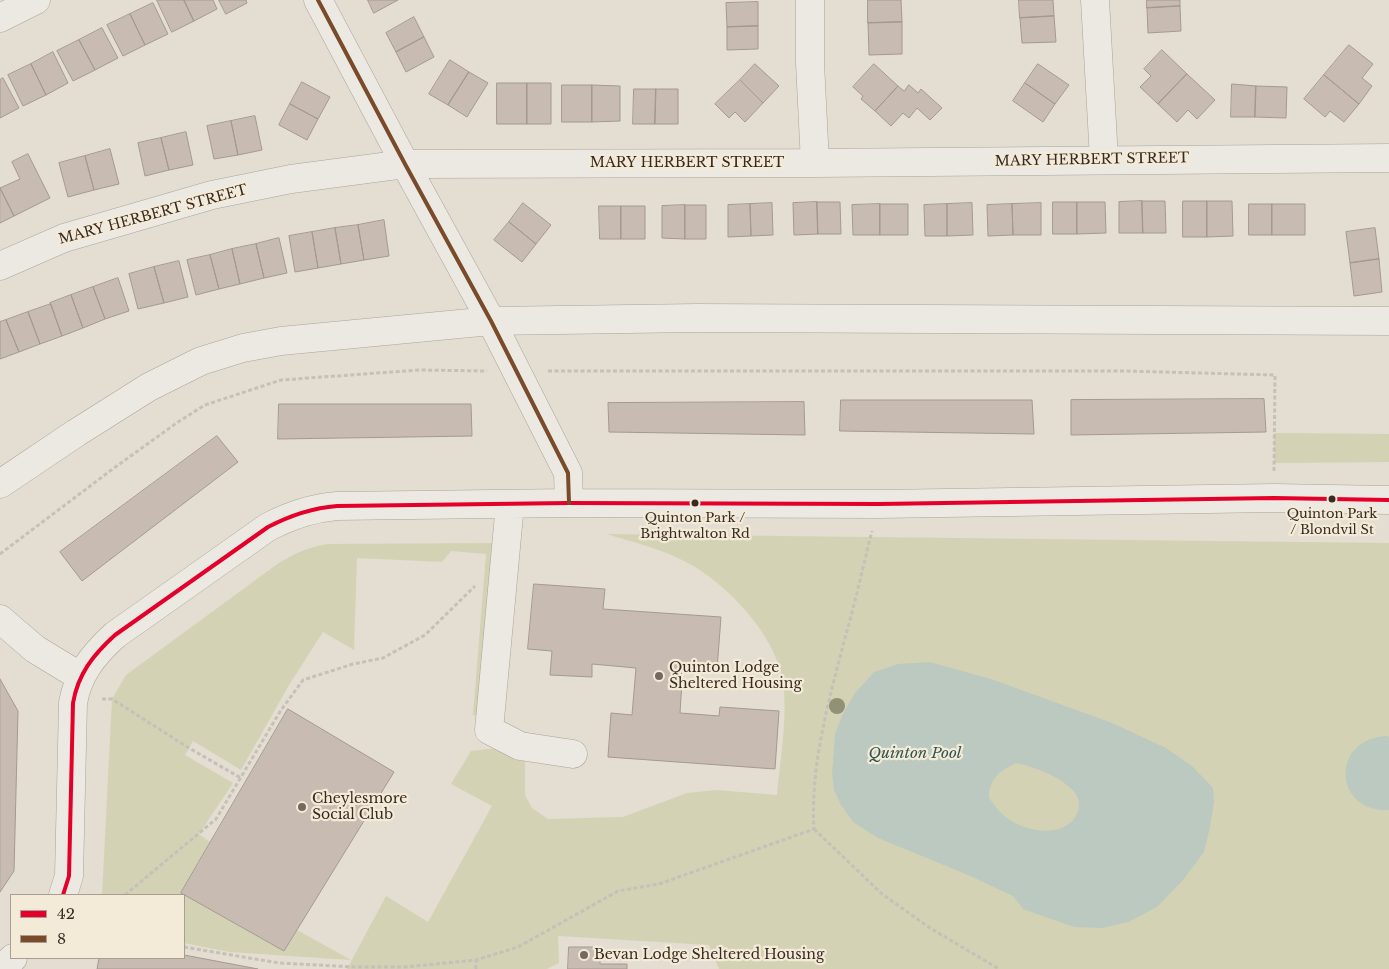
<!DOCTYPE html>
<style>
body{margin:0}
#map{position:relative;width:1389px;height:969px;overflow:hidden;background:#e4ddd1;font-family:"Libre Baskerville",serif}
canvas{display:block}
.legend{position:absolute;left:10px;top:894px;width:175px;height:65px;box-sizing:border-box;background:#f4ead8;border:1px solid #a99e8f;margin:0;padding:6px 9px;list-style:none;font-size:15px;color:#382b21}
.legend li{display:flex;align-items:center;gap:10px;height:25px}
.legend b{width:25px;border:1px solid #a99e8f}
</style>
<div id="map">
<canvas width="1389" height="969"></canvas>
<ul class="legend">
<li><b style="height:6px;background:#e4002b"></b>42</li>
<li><b style="height:6px;background:#7a4b2a"></b>8</li>
</ul>
</div>
<script>
const ctx = document.querySelector('canvas').getContext('2d');
ctx.lineJoin = 'round';
function fill(path, color) {
  ctx.fillStyle = color;
  ctx.fill(path, 'evenodd');
}
function stroke(path, color, width, dash) {
  ctx.strokeStyle = color;
  ctx.lineWidth = width;
  ctx.lineCap = dash ? 'butt' : 'round';
  ctx.setLineDash(dash || []);
  ctx.stroke(path);
}
function drawText(font, color, halo, rows, align = 'center') {
  ctx.font = font + ' "Libre Baskerville",serif';
  ctx.lineWidth = 4.5;
  ctx.setLineDash([]);
  ctx.textBaseline = 'middle';
  ctx.strokeStyle = halo;
  ctx.fillStyle = color;
  for (const [text, x, y, turn = 0] of rows) {
    ctx.save();
    ctx.translate(x, y);
    ctx.rotate((+turn || 0) * Math.PI / 180);
    ctx.textAlign = isNaN(turn) ? turn : align;
    if (halo) ctx.strokeText(text, 0, 0);
    ctx.fillText(text, 0, 0);
    ctx.restore();
  }
}
fill(new Path2D(`
 M1274,433L1389,434V462L1274,463Z
 M607,534L1389,543V969H719L709,945L558,936L559,963L547,969H347L386,896L428,922L492,806L451,784L471,751L498,748L515,760L525,761V795L532,808L548,819L623,817L687,793L716,790L777,795C780,760 788,716 783,682C776,634 724,580 682,560C658,548 632,542 607,534Z
 M496,543L482,716L473,715L486,554L451,551L442,562L357,558L354,650L323,632L289,685L241,770L193,741L185,755L233,783L199,834L210,842L181,893L284,951L297,930L351,960L229,952L184,943V895H102L112,699L126,675L276,565C293,554 308,547 328,544Z`), '#d4d2b4');
fill(new Path2D(`
 M930,662L991,679L1112,723L1166,748L1193,767L1213,788L1214,803L1210,827L1204,852L1183,880L1157,907L1128,922L1102,928L1074,927L1023,909L1013,896L968,875L878,838L853,822L841,805L834,790L832,773L835,734L843,714L855,693L874,672L898,664ZM1016,763C1036,767 1098,788 1074,819C1059,838 1024,831 1007,818C1000,813 995,806 989,798C989,779 999,771 1016,763Z
 M1387,736L1389,737V810C1334,813 1329,739 1387,736Z`), '#bbc9c0');
const building = new Path2D(`
 M157,0H184L194,21L172,32Z
 M184,0H213L217,9L194,21Z
 M219,0H246L247,3L226,14Z
 M368,0H398L374,13Z
 M868,0H901L902,22L868,23Z
 M1019,0H1053L1054,16L1020,18Z
 M1147,0H1180V6L1147,8Z
 M758,2V26L727,27L726,3Z
 M153,3L168,34L145,45L130,14Z
 M1180,6L1181,31L1148,33L1147,8Z
 M130,14L145,45L123,56L107,25Z
 M1054,16L1056,42L1022,43L1020,18Z
 M414,17L424,37L396,52L386,33Z
 M902,22V54L869,55L868,23Z
 M758,26V49L727,50V27Z
 M102,28L118,58L95,70L79,40Z
 M424,37L434,57L406,72L396,52Z
 M79,40L95,70L73,81L57,51Z
 M1349,45L1373,64L1362,78L1372,86L1359,104L1324,75Z
 M1162,50L1187,74L1158,104L1140,87L1151,76L1144,69Z
 M53,52L68,83L46,95L31,64Z
 M450,60L469,72L448,105L429,94Z
 M31,64L46,95L23,106L8,75Z
 M755,64L779,86L763,103L740,80Z
 M874,64L898,86L875,111L861,99L863,96L853,87Z
 M1038,64L1069,85L1055,104L1025,83Z
 M469,72L488,83L467,117L448,105Z
 M1187,74L1215,100L1197,119L1188,110L1177,122L1158,104Z
 M1324,75L1359,104L1344,122L1330,111L1325,117L1304,99Z
 M3,78L19,108L0,118V80Z
 M740,80L763,103L745,122L735,112L729,118L715,104Z
 M302,82L330,97L318,119L290,104Z
 M497,83H527V124H497Z
 M527,83H551V124H527Z
 M1025,83L1055,104L1043,122L1013,101Z
 M1232,84L1256,86L1255,117H1231Z
 M562,85H592V122H562Z
 M592,85L620,86V121L592,122Z
 M909,85L918,93L921,89L942,108L930,120L917,108L909,118L903,113L891,126L875,111L898,86L904,91Z
 M1256,86L1287,87L1286,118L1255,117Z
 M634,89H656L655,124H633Z
 M656,89H678V124H655Z
 M290,104L318,119L307,140L279,125Z
 M255,116L262,150L238,155L231,121Z
 M231,121L238,155L214,159L207,126Z
 M186,132L193,165L169,170L161,138Z
 M161,138L169,170L145,176L138,143Z
 M110,149L119,184L94,190L85,156Z
 M28,154L50,198L14,216L0,188L20,179L12,162Z
 M85,156L94,190L68,197L59,163Z
 M0,188L14,216L0,223Z
 M1142,201L1143,233H1119V202Z
 M1142,201H1165L1166,233H1143Z
 M1183,201H1207V237H1183Z
 M1207,201H1232L1233,236L1207,237Z
 M817,202H840L841,234H818Z
 M817,202L818,234L794,235L793,203Z
 M1053,202H1077V234H1053Z
 M1077,202H1105L1106,233L1077,234Z
 M523,203L551,225L536,244L509,222Z
 M772,203L773,235L751,236L750,204Z
 M972,203L973,235L947,236V204Z
 M1041,203V235H1013L1012,204Z
 M750,204L751,236L728,237V205Z
 M880,204V235H853L852,205Z
 M880,204H908V235H880Z
 M947,204V236H925L924,205Z
 M1012,204L1013,235L988,236L987,205Z
 M1249,204H1272V235H1249Z
 M1272,204H1305V235H1272Z
 M685,205H706V239H685Z
 M685,205V239L662,238V206Z
 M599,206H621V239H600Z
 M621,206H645V239H621Z
 M384,220L389,256L364,260L358,225Z
 M509,222L536,244L522,262L494,240Z
 M358,225L364,260L341,264L335,228Z
 M335,228L341,264L318,268L312,232Z
 M1375,228L1379,259L1350,263L1346,232Z
 M312,232L318,268L295,272L289,236Z
 M279,238L287,273L264,278L256,244Z
 M256,244L264,278L240,284L232,249Z
 M232,249L240,284L219,289L210,255Z
 M210,255L219,289L196,295L187,260Z
 M1379,259L1382,292L1354,296L1350,263Z
 M179,261L188,297L164,303L154,267Z
 M154,267L164,303L138,309L129,274Z
 M118,278L129,311L105,319L93,287Z
 M93,287L105,319L83,328L71,295Z
 M71,295L83,328L62,336L50,303Z
 M51,304L62,336L40,344L28,312Z
 M28,312L40,344L19,352L6,320Z
 M6,320L19,352L0,359V322Z
 M1264,399L1266,432L1071,435V400Z
 M841,400H1032L1034,434L840,431Z
 M804,402L805,435L609,432L608,403Z
 M279,404H471L472,436L278,439Z
 M217,436L238,462L82,581L60,552Z
 M534,584L605,589L603,609L721,617L717,669L683,666L680,713L719,716L720,707L779,711L775,769L608,757L611,713L632,715L636,668L592,664V677L550,675L552,651L528,649Z
 M0,679L18,711L14,871L0,892Z
 M288,709L394,772L284,951L181,893Z
 M569,947H600V964H627V969H568Z
 M184,955L258,969H97L99,958H184Z`);
fill(building, '#c8bcb2');
stroke(building, '#a49990', 1);
const minor = new Path2D(`
 M318,0L405,164L491,321L568,473L569,503
 M810,0V63L815,163
 M1095,0L1104,159
 M0,18L36,0
 M0,266L64,238L212,195L291,179L405,164L815,163L1389,158
 M0,484L76,433L149,387L201,361L243,348L281,341L491,321L697,318L1389,321
 M510,504L489,730L520,746L573,754
 M0,619L35,649L81,677
 M63,895L69,876L73,703C78,674 93,655 115,635L268,527C291,515 312,508 337,506L569,503L879,504L1274,498L1389,500
 M1,969L13,958`);
stroke(minor, '#aaa399', 29);
stroke(new Path2D(`
 M548,371H1125L1275,375L1274,471
 M0,554L114,468L178,422L205,405L281,380L419,370L487,371
 M102,699H112L189,748L241,778
 M814,829L882,894L930,928L999,969
 M125,895L216,819L281,710L303,680L353,664L383,658L425,635L475,586
 M184,947L279,963L355,967H406L476,960L518,947L618,891L659,884L814,829C810,765 829,700 845,638C855,603 863,567 872,531
 M476,969V960`), '#c5c0b8', 3, [4, 2.5]);
stroke(minor, '#ece9e2', 28);
stroke(new Path2D(`
 M63,895L69,876L73,703C78,674 93,655 115,635L268,527C291,515 312,508 337,506L569,503L879,504L1274,498L1389,500`), '#e4002b', 4);
stroke(new Path2D(`
 M318,0L405,164L491,321L568,473L569,503`), '#7a4b2a', 4);
ctx.fillStyle = '#909175';
for (const [x, y] of [
 [837,706]
]) {
  ctx.beginPath();
  ctx.arc(x, y, 8, 0, 2 * Math.PI);
  ctx.fill();
}
for (const [x, y, r, color] of [
 [1332,499,4.5,"#382b21"],
 [695,503,4.5,"#382b21"],
 [659,676,5,"#74695f"],
 [302,807,5,"#74695f"],
 [584,955,5,"#74695f"]
]) {
  const dot = new Path2D();
  dot.arc(x, y, r, 0, 2 * Math.PI);
  ctx.fillStyle = color;
  ctx.fill(dot);
  stroke(dot, '#f4ead8', 2);
}
drawText('13px', '#382b21', '#f4ead8', [
 ["Quinton Park",1332,514],
 ["/ Blondvil St",1332,530],
 ["Quinton Park /",695,518],
 ["Brightwalton Rd",695,534]
]);
drawText('14px', '#382b21', '#f4ead8', [
 ["MARY HERBERT STREET",1092,160,-1],
 ["MARY HERBERT STREET",687,163],
 ["MARY HERBERT STREET",153,215,-15]
]);
drawText('14px', '#382b21', '#f4ead8', [
 ["Quinton Lodge",669,668],
 ["Sheltered Housing",669,684],
 ["Cheylesmore",312,799],
 ["Social Club",312,815],
 ["Bevan Lodge Sheltered Housing",594,955]
], 'left');
drawText('italic 15px', '#325753', '#f4ead8', [
 ["Quinton Pool",915,754]
]);
</script>
